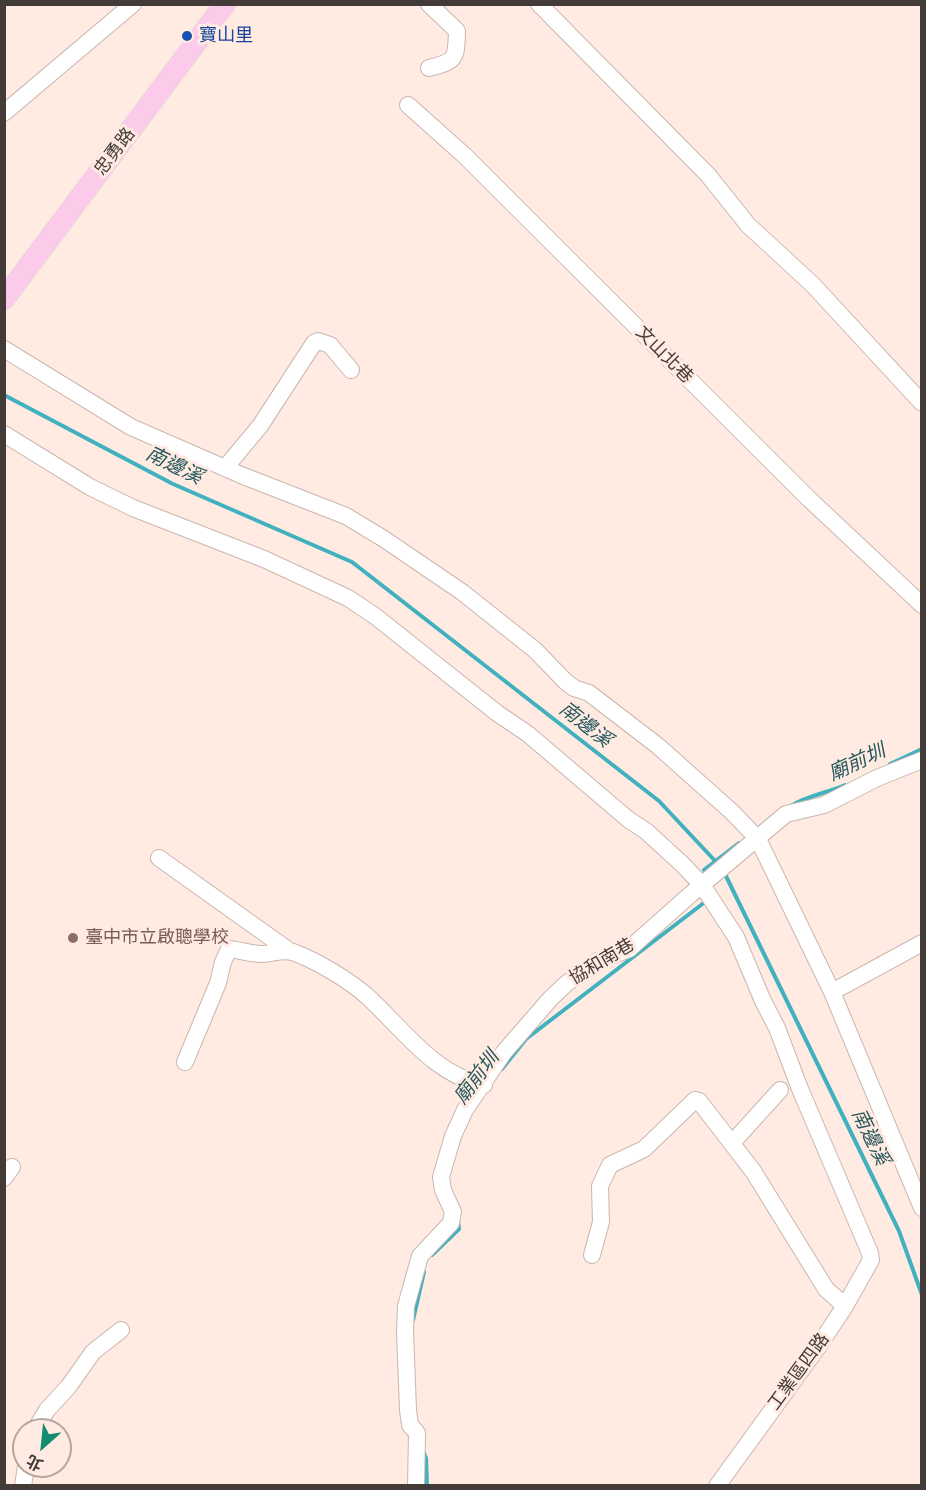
<!DOCTYPE html>
<meta charset="utf-8">
<style>
body{margin:0}
#map{position:relative;width:926px;height:1490px;overflow:hidden;background:#ffebe2;font-family:"Fira Sans Condensed","Noto Sans TC",sans-serif}
canvas{display:block}
.frame{position:absolute;inset:0;border:6px solid #433b38;pointer-events:none}
.north{position:absolute;left:12px;top:1418px;width:60px;height:60px;box-sizing:border-box;background:#ffebe2;border:2px solid #b4a59e;border-radius:50%;rotate:207deg;font-size:16px;font-weight:700;line-height:24px;text-align:center;color:#433b38}
.north::after{content:'';display:block;margin:auto;width:21px;height:27px;background:#138d71;clip-path:polygon(50% 0,100% 100%,50% 72%,0 100%)}
</style>
<div id="map">
<canvas width="926" height="1490"></canvas>
<div class="frame"></div>
<div class="north">北</div>
</div>
<script>
const ctx = document.querySelector('canvas').getContext('2d');
ctx.lineJoin = 'round';
function stroke(path, color, width, dash) {
  ctx.strokeStyle = color;
  ctx.lineWidth = width;
  ctx.lineCap = dash ? 'butt' : 'round';
  ctx.setLineDash(dash || []);
  ctx.stroke(path);
}
function drawText(font, color, halo, rows, align = 'center') {
  ctx.font = font + ' "Fira Sans Condensed","Noto Sans TC",sans-serif';
  ctx.lineWidth = 6;
  ctx.setLineDash([]);
  ctx.textBaseline = 'middle';
  ctx.strokeStyle = halo;
  ctx.fillStyle = color;
  for (const [text, x, y, turn = 0] of rows) {
    ctx.save();
    ctx.translate(x, y);
    ctx.rotate((+turn || 0) * Math.PI / 180);
    ctx.textAlign = isNaN(turn) ? turn : align;
    if (halo) ctx.strokeText(text, 0, 0);
    ctx.fillText(text, 0, 0);
    ctx.restore();
  }
}
stroke(new Path2D(`
 M4,395L173,484L352,562L659,801L718,864
 M890,764L922,749
 M791,806C806,796 827,793 845,785
 M704,870L739,843
 M724,872L899,1231L922,1295
 M502,1069L526,1039L705,902
 M432,1255L459,1229L458,1220
 M413,1320L424,1272
 M423,1451L426,1458L427,1486`), '#41b1bf', 4);
const minor = new Path2D(`
 M429,4L457,31C456,59 457,61 429,68
 M539,4L708,175L748,225L813,285L922,403
 M408,105L464,155L808,498L922,605
 M4,113L133,4
 M4,349L131,427L241,475L346,516L384,539L462,592L535,650L566,682L574,688L589,693L658,746L732,812L758,839L832,992L922,1208
 M4,434L90,487L133,508L264,559L348,598L375,616L497,713L528,734L629,820L646,831L682,864L702,885L736,937L763,1001L777,1028L800,1089L870,1253L871,1260L845,1306L818,1347L717,1486
 M225,468L260,426L314,343L318,341L330,345L351,370
 M159,858L291,952
 M832,992L922,943
 M185,1062L218,983L223,962L229,949C240,950 250,954 261,954C272,954 282,949 293,952C317,961 349,980 368,997C403,1029 434,1075 484,1085
 M732,1143L780,1090
 M4,1178L12,1167
 M592,1255L601,1222L600,1186L610,1165L644,1149L695,1100L699,1101L753,1171L826,1289L845,1306
 M35,1430L47,1410L69,1386L93,1352L121,1330
 M23,1486L26,1466
 M416,1486L417,1433L410,1425L408,1410L405,1331L406,1306L420,1256L451,1223L453,1212L443,1190L441,1177L453,1136L465,1110L504,1052L551,998L567,983L598,961L629,949L691,894L786,814L824,805L877,778L922,760`);
const major = new Path2D(`
 M4,299L225,4`);
stroke(minor, '#cab6af', 18);
stroke(major, '#d6d4d3', 22);
stroke(minor, '#fff', 16);
stroke(major, '#fbcbe9', 21);
for (const [x, y, r, color] of [
 [187,36,6,"#1a4fb4"],
 [73,938,6,"#8d6e63"]
]) {
  const dot = new Path2D();
  dot.arc(x, y, r, 0, 2 * Math.PI);
  ctx.fillStyle = color;
  ctx.fill(dot);
  stroke(dot, '#ffebe2', 2);
}
drawText('18px', '#164399', '#ffebe2', [
 ["寶山里",199,36]
], 'left');
drawText('18px', '#433b38', '#ffebe2', [
 ["忠勇路",115,152,-53],
 ["文山北巷",664,355,45],
 ["協和南巷",602,962,-31],
 ["工業區四路",799,1372,-54]
]);
drawText('18px', '#785e54', '#ffebe2', [
 ["臺中市立啟聰學校",85,938]
], 'left');
drawText('italic 20px', '#29585f', '#ffebe2', [
 ["南邊溪",174,466,26],
 ["南邊溪",585,725,38],
 ["廟前圳",857,763,-25],
 ["廟前圳",477,1078,-53],
 ["南邊溪",870,1137,64]
]);
</script>
